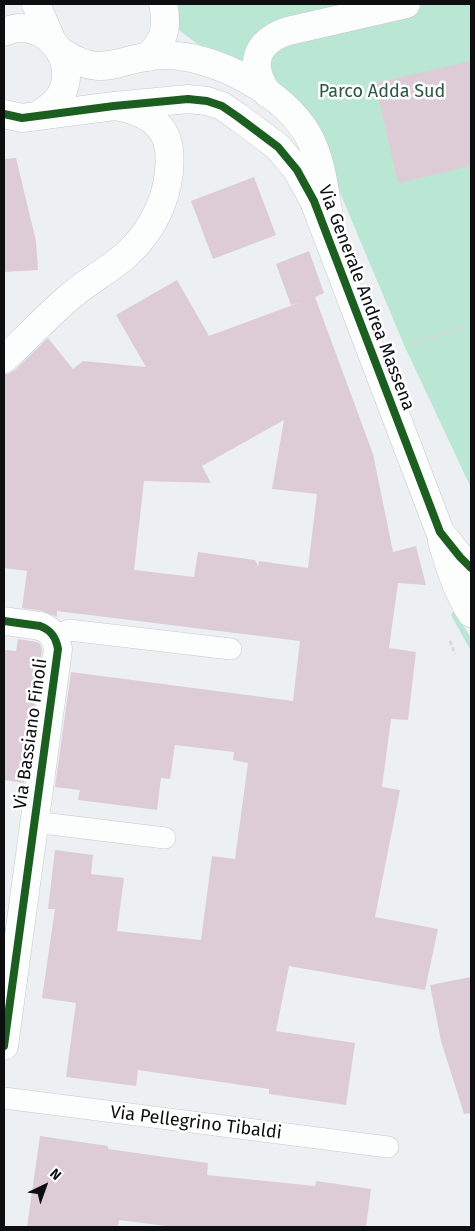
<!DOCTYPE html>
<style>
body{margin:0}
#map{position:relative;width:475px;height:1231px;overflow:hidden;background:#edf0f3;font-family:"Fira Sans",sans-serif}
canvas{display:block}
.frame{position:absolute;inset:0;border:5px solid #0c0e0f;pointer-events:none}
.north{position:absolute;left:20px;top:1161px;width:50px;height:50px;-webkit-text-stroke:4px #fff;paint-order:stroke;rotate:42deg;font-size:14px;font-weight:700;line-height:20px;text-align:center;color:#0c0e0f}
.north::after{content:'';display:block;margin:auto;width:18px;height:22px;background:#0c0e0f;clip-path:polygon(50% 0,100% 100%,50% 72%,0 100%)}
</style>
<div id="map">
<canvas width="475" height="1231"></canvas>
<div class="frame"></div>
<div class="north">N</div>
</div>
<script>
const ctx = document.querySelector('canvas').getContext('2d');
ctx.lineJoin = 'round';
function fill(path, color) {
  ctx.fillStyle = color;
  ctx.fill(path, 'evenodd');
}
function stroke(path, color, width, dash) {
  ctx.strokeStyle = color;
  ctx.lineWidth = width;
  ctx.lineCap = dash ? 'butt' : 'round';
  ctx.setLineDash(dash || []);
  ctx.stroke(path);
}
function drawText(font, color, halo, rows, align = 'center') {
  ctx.font = font + ' "Fira Sans",sans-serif';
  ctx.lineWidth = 5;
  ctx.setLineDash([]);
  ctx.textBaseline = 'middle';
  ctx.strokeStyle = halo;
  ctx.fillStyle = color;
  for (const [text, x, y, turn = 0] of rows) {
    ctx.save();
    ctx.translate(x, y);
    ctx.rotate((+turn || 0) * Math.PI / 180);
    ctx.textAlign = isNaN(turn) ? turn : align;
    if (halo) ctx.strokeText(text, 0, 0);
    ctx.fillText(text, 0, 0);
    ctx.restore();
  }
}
fill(new Path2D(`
 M173,4H471V488L404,345L331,171L285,112L179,30Z
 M454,611L471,638V651L452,617L451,614Z`), '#bae6d4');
fill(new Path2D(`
 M471,61V166L398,183L375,83Z
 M16,158L36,241L38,270L4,272V159Z
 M254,177L276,235L213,259L191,201Z
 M309,251L324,293L315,297L373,454L393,552L416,546L426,585L398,583L389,648L416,652L408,720L391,719L382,787L400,790L375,917L438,929L425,990L289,966L276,1031L355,1043L346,1105L269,1094V1089L138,1070L136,1086L66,1077L76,1003L42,998L55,909H48L55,850L93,855L91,874L124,878L117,931L201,940L212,856L235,859L248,763L233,760L234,752L175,745L170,779L161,778L157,810L78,800L80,790L55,787L71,672L293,701L300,641L57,611V617L42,611L22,608L27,571L4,568V374H8L15,370L48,338L73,369L83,361L146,367L116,315L177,280L209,336L301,302L291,305L276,264ZM284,420L272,489L317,494L308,568L259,561L258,566L255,560L198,552L194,577L134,570L144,481L211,483L202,466Z
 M18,639L37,642L40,644L42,650L24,783L4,780V650L16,651Z
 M471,977V1113L464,1114L441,1041L430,985Z
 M40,1136L108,1146V1149L208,1163L207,1175L315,1186L316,1181L371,1189L366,1227H174L119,1220L118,1227H27Z`), '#ddccd5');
const lane = new Path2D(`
 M54,636L69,630L231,649
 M34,822L165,838
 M4,1098L388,1147`);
const street = new Path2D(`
 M147,57C165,41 168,27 163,4
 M268,94C248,65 255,42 288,31L406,4
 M4,359C27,338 49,314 73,294C90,280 109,270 126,255C155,229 173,189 169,150C166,121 140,110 114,106
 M4,621L40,626C51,630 56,637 58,649L4,1046`);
const secondary = new Path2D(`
 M36,4L51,39
 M4,32C41,14 82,60 60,96C54,105 46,110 37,116
 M60,51C104,81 118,57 162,55C213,54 285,92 309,137C321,160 324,186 328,211
 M4,114L22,118L114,106L188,99L207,101L222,106L238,117L278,147L297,170L314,201L440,532L460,557L471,568
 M442,541C449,567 457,591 471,613`);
stroke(lane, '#c5c8ca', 22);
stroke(street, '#c5c8ca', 29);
stroke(secondary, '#c5c8ca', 29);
stroke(new Path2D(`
 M412,344L467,326
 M450,641L455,654`), '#d7d8d9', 3, [4, 2.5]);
stroke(lane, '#fcfdfd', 21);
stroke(street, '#fcfdfd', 28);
stroke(secondary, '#fcfdfd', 28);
stroke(new Path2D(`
 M4,114L22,118L114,106L188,99L207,101L222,106L238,117L278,147L297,170L314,201L440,532L460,557L471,568
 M4,621L40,626C51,630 56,637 58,649L4,1046`), '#1b5e20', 8);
drawText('18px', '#295744', '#fff', [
 ["Parco Adda Sud",382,92]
]);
drawText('18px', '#0c0e0f', '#fff', [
 ["Via Generale Andrea Massena",366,298,69],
 ["Via Bassiano Finoli",31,734,-82],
 ["Via Pellegrino Tibaldi",196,1123,7]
]);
</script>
